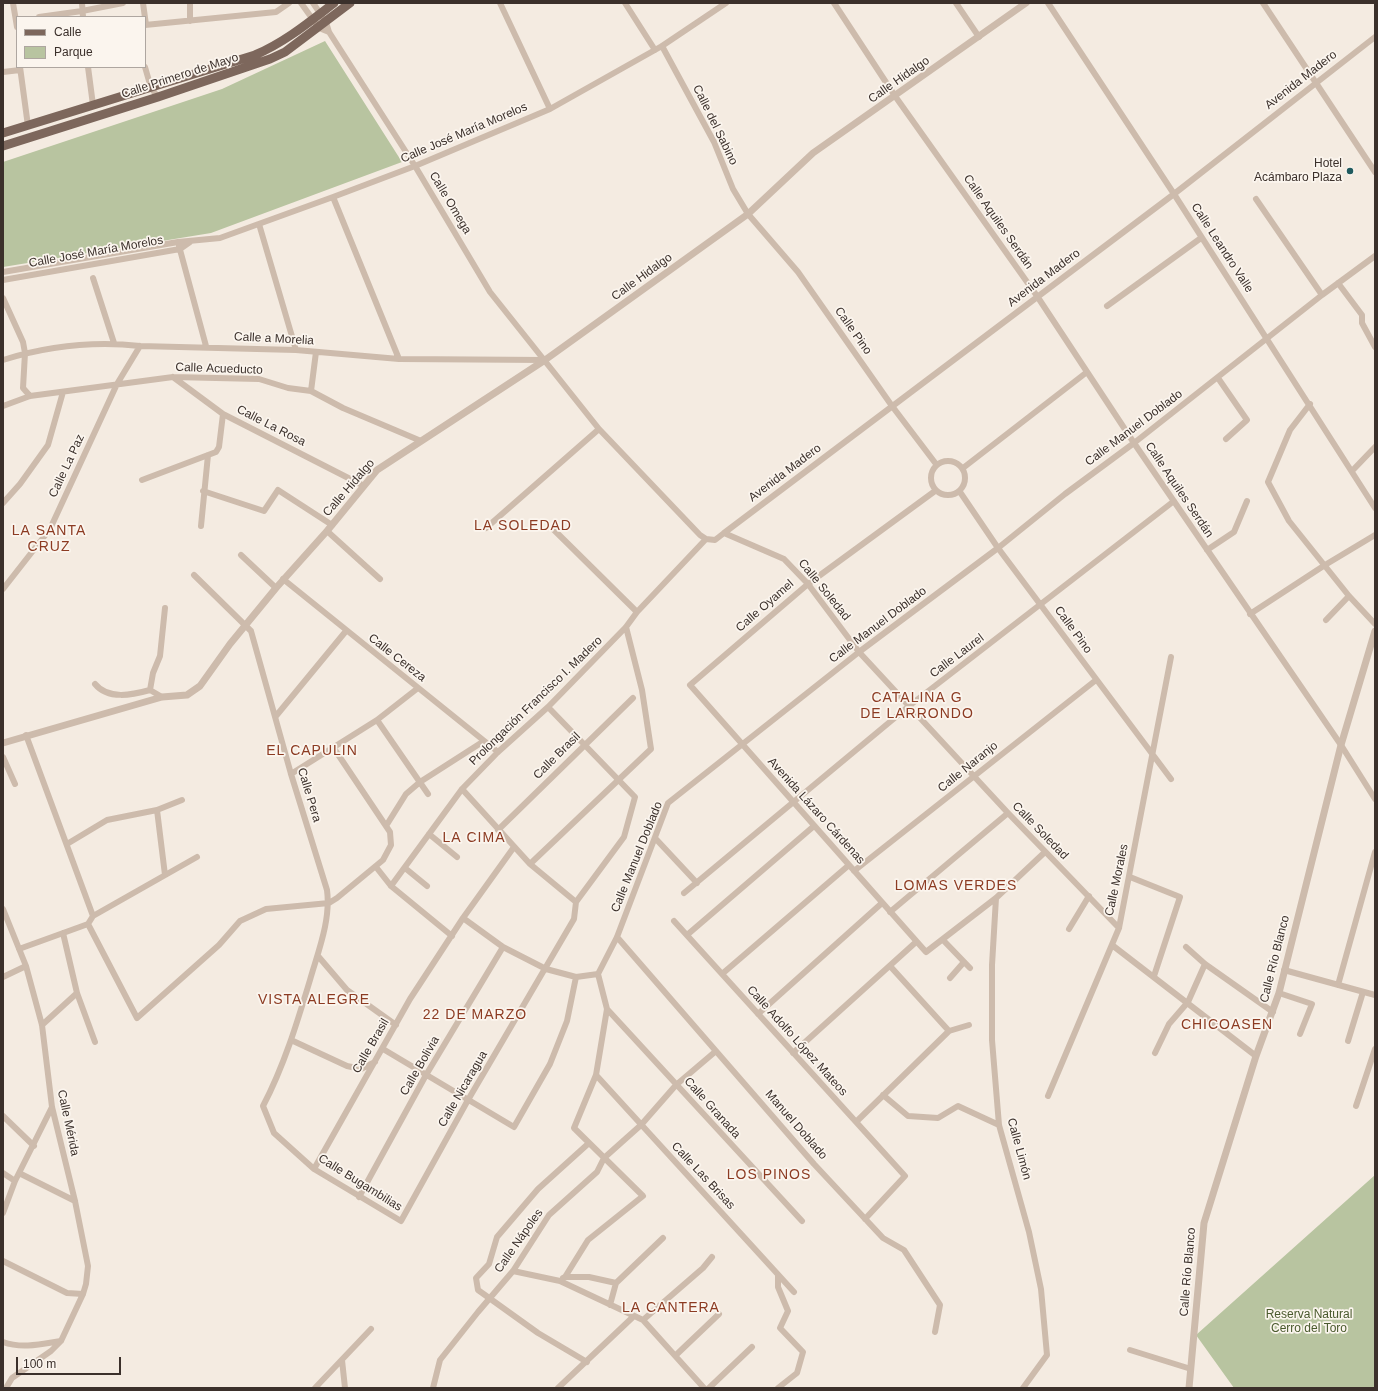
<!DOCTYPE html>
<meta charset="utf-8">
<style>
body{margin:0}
#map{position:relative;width:1378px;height:1391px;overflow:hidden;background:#f4ebe1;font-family:Helvetica,sans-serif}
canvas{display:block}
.frame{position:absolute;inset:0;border:4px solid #3b302b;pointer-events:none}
.legend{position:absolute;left:16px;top:16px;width:130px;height:52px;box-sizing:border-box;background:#fbf5ee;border:1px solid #aea6a0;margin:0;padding:5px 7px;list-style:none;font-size:12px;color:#3b302b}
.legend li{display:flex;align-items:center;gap:8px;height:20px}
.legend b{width:20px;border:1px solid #aea6a0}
.scale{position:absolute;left:16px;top:1357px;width:105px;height:18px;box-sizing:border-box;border:2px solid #3b302b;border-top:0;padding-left:5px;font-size:12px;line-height:14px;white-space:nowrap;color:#3b302b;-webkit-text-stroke:3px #fbf5ee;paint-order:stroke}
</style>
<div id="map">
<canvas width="1378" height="1391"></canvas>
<div class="frame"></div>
<ul class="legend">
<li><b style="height:5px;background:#7d675c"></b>Calle</li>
<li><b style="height:11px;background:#b8c4a0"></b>Parque</li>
</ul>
<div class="scale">100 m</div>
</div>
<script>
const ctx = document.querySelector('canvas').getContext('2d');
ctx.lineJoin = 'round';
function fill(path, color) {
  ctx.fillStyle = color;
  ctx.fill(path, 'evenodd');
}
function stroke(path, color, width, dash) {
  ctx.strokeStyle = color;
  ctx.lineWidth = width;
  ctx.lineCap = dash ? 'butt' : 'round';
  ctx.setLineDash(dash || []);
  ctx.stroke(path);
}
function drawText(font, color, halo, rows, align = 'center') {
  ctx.font = font + ' Helvetica,sans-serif';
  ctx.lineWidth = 3.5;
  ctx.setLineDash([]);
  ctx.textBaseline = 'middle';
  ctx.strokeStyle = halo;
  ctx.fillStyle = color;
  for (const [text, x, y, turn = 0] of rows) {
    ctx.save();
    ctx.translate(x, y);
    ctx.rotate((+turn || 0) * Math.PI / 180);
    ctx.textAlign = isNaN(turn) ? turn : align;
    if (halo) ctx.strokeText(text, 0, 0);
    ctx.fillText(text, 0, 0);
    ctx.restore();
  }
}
fill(new Path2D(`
 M325,41L402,162L211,233L3,267V162L222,89Z
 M1375,1175V1388H1234L1196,1335Z`), '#b8c4a0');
stroke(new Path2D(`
 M13,3L17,27
 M82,3L83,17
 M143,3L146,25
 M190,3V21
 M301,3L319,28L329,32
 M313,3L326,22L329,32L415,166L490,292L599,429L700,535L706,539L715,540L724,533L784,559L808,584L859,652L1008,813L1119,928
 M500,3L550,109
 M625,3L655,50
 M834,3L895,96L1037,296L1134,443L1341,745L1375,799
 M956,3L979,37
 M1048,3L1174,194L1375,508
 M1263,3L1375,172
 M39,17L82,11L123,3
 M145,25L276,12L289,3
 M662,46L714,142L733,189L748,214L798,272L892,406L936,464
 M20,67L28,126
 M88,67L93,105
 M145,67L151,88L158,97
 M3,72L20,70
 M333,197L399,359
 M1256,199L1322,295
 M259,224L296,350
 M179,246L206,346
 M3,272L178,242L220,238L333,197L415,166L550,109L662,46L726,3
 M93,278L114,343
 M3,280L180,249L190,242
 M1338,283L1362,315V323L1375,347
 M3,298L23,342L25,353L23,388L30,396
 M1107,306L1201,238
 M3,360C48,346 94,341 140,346L296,350L399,359L545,360
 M173,377L223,414L364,486
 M1218,378L1247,420L1226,439
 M311,391L316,352
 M1310,404L1290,430L1268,482L1289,521L1349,596L1375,624
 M3,406L30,396L173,377L259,379L288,388L311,391L343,408L421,441
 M931 478a17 17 0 1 1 34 0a17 17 0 1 1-34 0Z
 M963,468L1087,372
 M1352,471L1375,447
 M142,480L216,452L219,447L223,414
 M203,491L264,511L278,490L332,525
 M935,491L808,584L690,685L926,952L996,898L1045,852
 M960,492L998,548L1171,779
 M3,503L20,484L48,445L63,392
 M201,526L208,455
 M486,528L599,429
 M552,528L637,612
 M327,531L380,579
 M724,533L1174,194L1375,37
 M1207,550L1234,532L1247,501
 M241,555L276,588
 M194,575L251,631L291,774L327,890C331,920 318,952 310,980C297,1023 284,1066 263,1106L274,1133L314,1169L401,1221L468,1100L574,919L576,902L624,837L635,797L548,707
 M283,579L498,752
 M3,589L50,529L117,384L140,346
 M1250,614L1325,565L1375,535
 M1326,620L1349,596
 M95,684C108,700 132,695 150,690L162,697
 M150,690L153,673L160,656L165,608
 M276,716L346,631
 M377,720L428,794
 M26,735L93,916L88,924L137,1018L219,945L240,921L266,909L329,903L337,898L383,860L391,845L390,832L333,747
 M3,757L15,784
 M291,774L377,720L418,688
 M462,789L530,864L576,902
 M157,810L165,875
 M386,826L406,794L420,782L484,741
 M498,830L633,698
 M429,834L457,857
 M655,838L697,883
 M67,844L107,820L157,810L182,800
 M530,864L651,749L642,690L626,627
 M376,867L391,886L452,936
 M405,868L427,886
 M854,871L1096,680
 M1130,877L1180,897L1154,976
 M391,886L462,789L498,752L548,707L626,627L637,612L706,539
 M684,893L909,706L1174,501
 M996,898L992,965V1040L999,1125L1029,1232L1041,1289L1047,1355L1023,1388
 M3,909L26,966L42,1025L52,1107L75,1201L88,1266L86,1284L83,1294L61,1341L51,1351L12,1378L6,1388
 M890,912L1008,813
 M93,916L197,857
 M463,918L503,947L546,969L576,977L598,974
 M674,921L905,1176L865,1219
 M1069,929L1089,896
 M63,933L77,993L95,1042
 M687,935L814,826
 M617,937L814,1164L883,1238L904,1250L940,1305L935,1332
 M943,940L970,968
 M1112,945L1256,1056
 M1186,947L1205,964L1273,1012
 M19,949L88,924
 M318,956L347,990L396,1025
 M890,966L949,1031
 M1284,970L1375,995
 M722,974L849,865
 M3,977L26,966
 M950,978L964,962
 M1338,985L1375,852
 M1279,993L1312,1004L1300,1034
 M607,1009L802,1221
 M758,1014L882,903
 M42,1025L77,993
 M949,1031L969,1025
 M291,1040L347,1066L361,1069L375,1062
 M1348,1041L1363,992
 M383,1049L514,1127L550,1064L567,1021L576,977
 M793,1053L916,942
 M1155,1053L1169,1024L1188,1002L1205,964
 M596,1075L794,1292
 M883,1095L908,1116L938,1118L958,1106L999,1125
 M1048,1096L1119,928L1171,657
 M1356,1106L1375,1049
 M3,1116L34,1146
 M856,1122L949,1031
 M314,1169L410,999L463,918L514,847
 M3,1173L15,1181
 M19,1173L75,1201
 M359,1197L426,1075L503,947
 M3,1213L15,1181L52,1107
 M3,1261L67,1293L83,1294
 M513,1271L560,1281L643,1320L704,1388
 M778,1275V1287L788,1311L780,1328L803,1352L797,1373L778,1388
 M565,1277L588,1240L643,1196L574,1128L596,1075L607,1009L598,974L617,937L668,803L859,652L998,548L1065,494L1134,443L1322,295L1375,256
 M563,1278L565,1277H589L616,1283
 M610,1305L616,1283L663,1238
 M643,1320L703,1268L712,1257
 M3,1342C22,1349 42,1344 61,1341
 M1130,1350L1191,1369
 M676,1355L719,1314
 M342,1360L345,1388
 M587,1362L538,1333L478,1290L476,1278L489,1264L497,1237L538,1189L589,1143
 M315,1388L371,1329
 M433,1388L440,1360L478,1312L513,1271L549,1215L597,1172L604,1158L641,1125L676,1085L716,1051
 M558,1388L634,1316
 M709,1388L752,1347`), '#cdbbac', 6);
stroke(new Path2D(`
 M3,743L162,697L187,695L200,686L230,644L276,588L327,531L377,470L545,360L748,214L813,153L1026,3
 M1189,1388L1204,1223L1256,1056L1279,993L1341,745L1375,631`), '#cdbbac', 7);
stroke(new Path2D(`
 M3,133L255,55C285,42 308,23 334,3
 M3,146L158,97L270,59L285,52L350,3`), '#7d675c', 9);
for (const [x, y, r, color] of [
 [1350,171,4,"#1f5a5e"]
]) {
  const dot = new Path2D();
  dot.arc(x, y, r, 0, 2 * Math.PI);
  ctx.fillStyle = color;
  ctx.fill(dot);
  stroke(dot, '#fbf5ee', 1.5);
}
drawText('12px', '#3b302b', '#fbf5ee', [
 ["Calle Primero de Mayo",180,76,-18],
 ["Calle Hidalgo",899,80,-35],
 ["Avenida Madero",1301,80,-38],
 ["Calle del Sabino",715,125,64],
 ["Calle José María Morelos",464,133,-23],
 ["Calle Omega",450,203,59],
 ["Calle Aquiles Serdán",998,222,55],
 ["Calle Leandro Valle",1222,248,57],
 ["Calle José María Morelos",96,252,-10],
 ["Calle Hidalgo",642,277,-36],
 ["Avenida Madero",1044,278,-37],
 ["Calle Pino",853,331,55],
 ["Calle a Morelia",274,339,3],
 ["Calle Acueducto",219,369,2],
 ["Calle La Rosa",271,426,27],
 ["Calle Manuel Doblado",1134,428,-37],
 ["Calle La Paz",67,466,-65],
 ["Avenida Madero",785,473,-37],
 ["Calle Hidalgo",349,488,-49],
 ["Calle Aquiles Serdán",1179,490,56],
 ["Calle Soledad",824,590,51],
 ["Calle Oyamel",765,606,-41],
 ["Calle Manuel Doblado",878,625,-37],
 ["Calle Pino",1073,630,54],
 ["Calle Laurel",957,656,-37],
 ["Calle Cereza",397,658,38],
 ["Prolongación Francisco I. Madero",536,701,-44],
 ["Calle Brasil",557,756,-45],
 ["Calle Naranjo",968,767,-39],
 ["Calle Pera",309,795,73],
 ["Avenida Lázaro Cárdenas",816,811,48],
 ["Calle Soledad",1040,831,46],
 ["Calle Manuel Doblado",637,857,-68],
 ["Calle Morales",1117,880,-78],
 ["Calle Río Blanco",1275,959,-76],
 ["Calle Adolfo López Mateos",797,1041,48],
 ["Calle Brasil",371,1046,-60],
 ["Calle Bolivia",420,1066,-60],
 ["Calle Nicaragua",463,1089,-60],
 ["Calle Granada",712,1108,48],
 ["Calle Mérida",68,1123,78],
 ["Manuel Doblado",796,1125,49],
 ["Calle Limón",1019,1149,75],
 ["Calle Las Brisas",703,1176,47],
 ["Calle Bugambilias",360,1183,32],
 ["Calle Nápoles",519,1241,-55],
 ["Calle Río Blanco",1188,1272,-85]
]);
drawText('12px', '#3b302b', '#fbf5ee', [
 ["Hotel",1342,164],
 ["Acámbaro Plaza",1342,178]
], 'right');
drawText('12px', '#4a5a2e', '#fbf5ee', [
 ["Reserva Natural",1309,1315],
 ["Cerro del Toro",1309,1329]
]);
ctx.letterSpacing = '1px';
drawText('14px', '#8c3b22', '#fbf5ee', [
 ["LA SOLEDAD",523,526],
 ["LA SANTA",49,531],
 ["CRUZ",49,547],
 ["CATALINA G",917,698],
 ["DE LARRONDO",917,714],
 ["EL CAPULIN",312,751],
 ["LA CIMA",474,838],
 ["LOMAS VERDES",956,886],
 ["VISTA ALEGRE",314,1000],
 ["22 DE MARZO",475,1015],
 ["CHICOASEN",1227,1025],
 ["LOS PINOS",769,1175],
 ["LA CANTERA",671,1308]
]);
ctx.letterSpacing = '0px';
</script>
